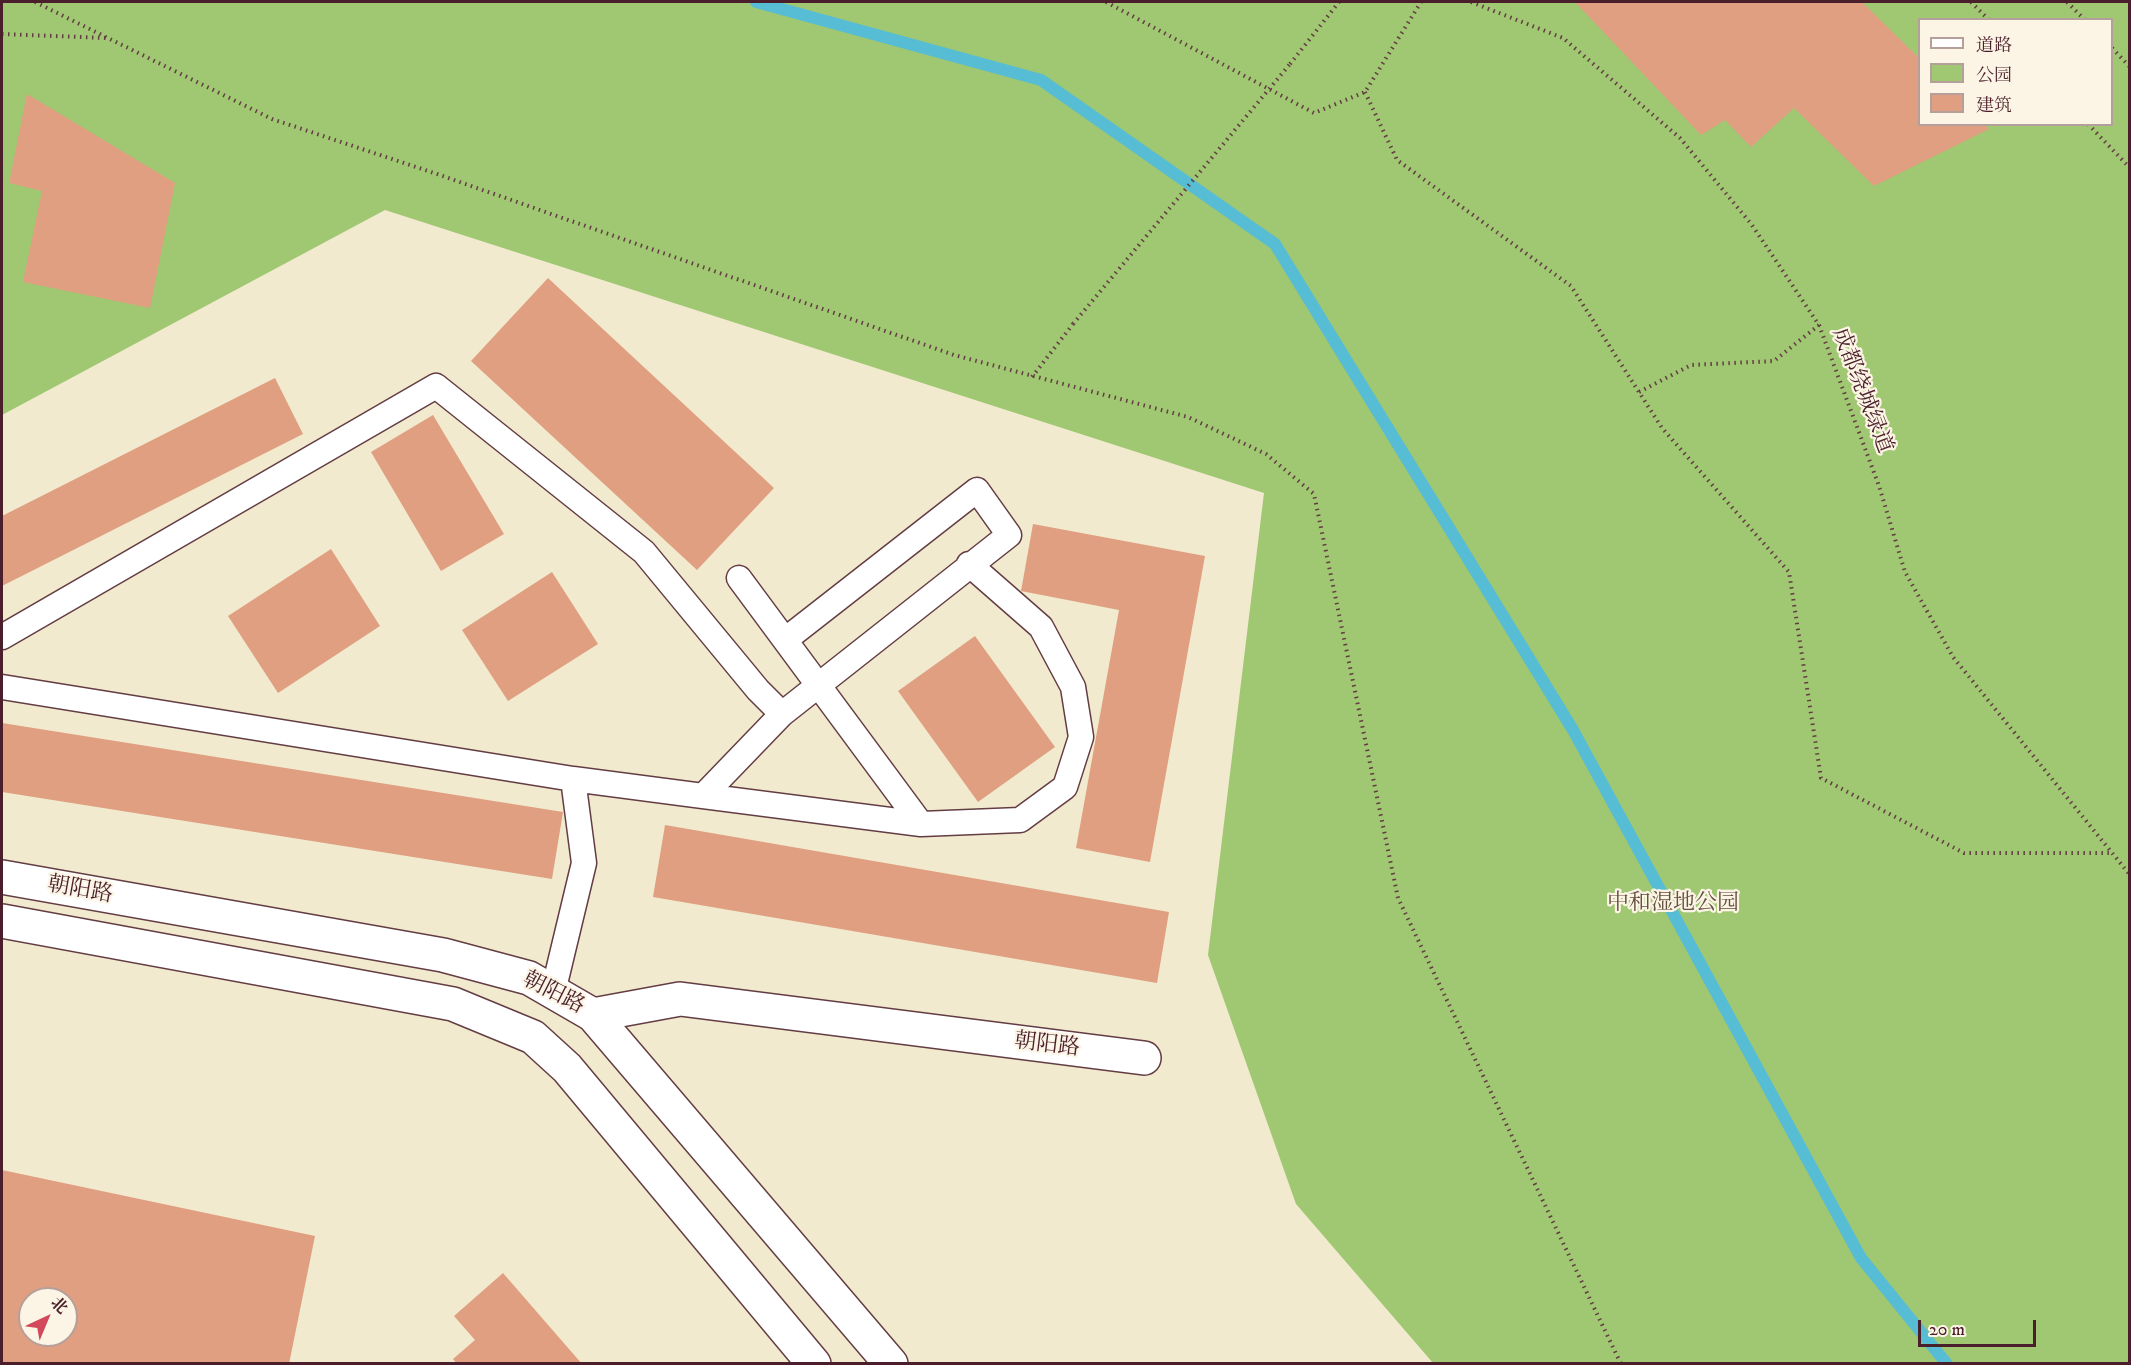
<!DOCTYPE html>
<meta charset="utf-8">
<style>
body{margin:0}
#map{position:relative;width:2131px;height:1365px;overflow:hidden;background:#f1eace;font-family:"IM FELL DW Pica","Noto Serif SC",serif}
canvas{display:block}
.frame{position:absolute;inset:0;border:3px solid #4a1f2b;pointer-events:none}
.legend{position:absolute;left:1918px;top:18px;width:195px;height:108px;box-sizing:border-box;background:#fcf5e5;border:2px solid #b59f9b;margin:0;padding:8px 10px;list-style:none;font-size:18px;color:#4a1f2b}
.legend li{display:flex;align-items:center;gap:12px;height:30px}
.legend b{width:30px;border:2px solid #b59f9b}
.north{position:absolute;left:18px;top:1287px;width:60px;height:60px;box-sizing:border-box;background:#fcf5e5;border:2px solid #b59f9b;border-radius:50%;rotate:44deg;font-size:16px;font-weight:700;line-height:24px;text-align:center;color:#4a1f2b}
.north::after{content:'';display:block;margin:auto;width:21px;height:27px;background:#d1495b;clip-path:polygon(50% 0,100% 100%,50% 72%,0 100%)}
.scale{position:absolute;left:1918px;top:1320px;width:118px;height:27px;box-sizing:border-box;border:3px solid #4a1f2b;border-top:0;padding-left:8px;font-size:18px;line-height:21px;white-space:nowrap;color:#4a1f2b;-webkit-text-stroke:4px #fcf5e5;paint-order:stroke}
</style>
<div id="map">
<canvas width="2131" height="1365"></canvas>
<div class="frame"></div>
<ul class="legend">
<li><b style="height:8px;background:#fff"></b>道路</li>
<li><b style="height:16px;background:#a0c772"></b>公园</li>
<li><b style="height:16px;background:#e09f81"></b>建筑</li>
</ul>
<div class="north">北</div>
<div class="scale">20 m</div>
</div>
<script>
const ctx = document.querySelector('canvas').getContext('2d');
ctx.lineJoin = 'round';
function fill(path, color) {
  ctx.fillStyle = color;
  ctx.fill(path, 'evenodd');
}
function stroke(path, color, width, dash) {
  ctx.strokeStyle = color;
  ctx.lineWidth = width;
  ctx.lineCap = dash ? 'butt' : 'round';
  ctx.setLineDash(dash || []);
  ctx.stroke(path);
}
function drawText(font, color, halo, rows, align = 'center') {
  ctx.font = font + ' "IM FELL DW Pica","Noto Serif SC",serif';
  ctx.lineWidth = 4.5;
  ctx.setLineDash([]);
  ctx.textBaseline = 'middle';
  ctx.strokeStyle = halo;
  ctx.fillStyle = color;
  for (const [text, x, y, turn = 0] of rows) {
    ctx.save();
    ctx.translate(x, y);
    ctx.rotate((+turn || 0) * Math.PI / 180);
    ctx.textAlign = isNaN(turn) ? turn : align;
    if (halo) ctx.strokeText(text, 0, 0);
    ctx.fillText(text, 0, 0);
    ctx.restore();
  }
}
fill(new Path2D(`
 M2,2H2129V1363H1433L1296,1204L1208,955L1264,493L385,210L2,415ZM1920,20H2112V124H1920Z`), '#a0c772');
stroke(new Path2D(`
 M756,2L1041,80L1275,244L1573,730L1861,1258L1947,1364`), '#56bdd4', 12);
fill(new Path2D(`
 M1575,2H1862L1920,59V124H1984L1989,129L1874,186L1794,108L1751,147L1725,120L1701,135Z
 M27,94L175,183L150,308L23,282L42,191L9,183Z
 M548,278L774,488L697,570L471,361Z
 M275,378L303,434L2,586V516Z
 M433,415L504,534L441,571L371,452Z
 M1033,524L1205,556L1150,862L1076,848L1119,610L1021,591Z
 M331,549L380,626L278,693L228,616Z
 M552,572L598,644L508,701L462,630Z
 M975,636L1055,747L978,802L898,691Z
 M2,723L563,812L552,879L2,792Z
 M665,825L1169,912L1157,983L653,897Z
 M2,1170L315,1236L289,1364H2ZM30,1299H66V1335H30Z
 M503,1273L582,1364H457L453,1359L475,1340L454,1316Z`), '#e09f81');
const service = new Path2D(`
 M739,578L921,824
 M2,637L436,386L644,552L758,690L782,714L703,796L573,779L2,687
 M782,714L1009,535L977,490L785,640
 M703,796L921,824L1020,820L1065,787L1081,737L1073,687L1041,627L969,564
 M553,992L584,863L573,779`);
const minor = new Path2D(`
 M593,1015L680,999L1144,1058`);
const secondary = new Path2D(`
 M2,877L443,955L529,978L593,1015L891,1364
 M2,921L453,1004L533,1037L567,1068L814,1364`);
stroke(service, '#633d43', 27);
stroke(minor, '#633d43', 36);
stroke(secondary, '#633d43', 36);
stroke(new Path2D(`
 M35,2L272,119L437,174L954,355L1188,417L1266,454L1314,494L1398,898L1621,1364
 M1106,2L1314,113L1365,92L1421,2
 M1471,2L1563,38L1680,138L1752,225L1819,325L1879,486L1905,572L1953,657L2130,875
 M1971,2L1989,20
 M2067,2L2085,20
 M2,34L106,38
 M2112,48L2130,67
 M1290,64L1339,2
 M1365,92L1397,160L1571,286L1662,428L1789,572L1821,778L1964,853H2111
 M2088,124L2130,168
 M1032,377L1073,324
 M1639,392L1691,365L1774,361L1819,325`), '#633d43', 4, [1.5, 4.5]);
stroke(service, '#fff', 24);
stroke(minor, '#fff', 33);
stroke(secondary, '#fff', 33);
stroke(new Path2D(`
 M1073,324L1290,64`), '#633d43', 4, [1.5, 4.5]);
drawText('22px', '#4a1f2b', '#fcf5e5', [
 ["成都绕城绿道",1861,391,69],
 ["朝阳路",80,891,10],
 ["朝阳路",553,994,27],
 ["朝阳路",1047,1046,7]
]);
drawText('22px', '#645140', '#fcf5e5', [
 ["中和湿地公园",1673,904]
]);
</script>
